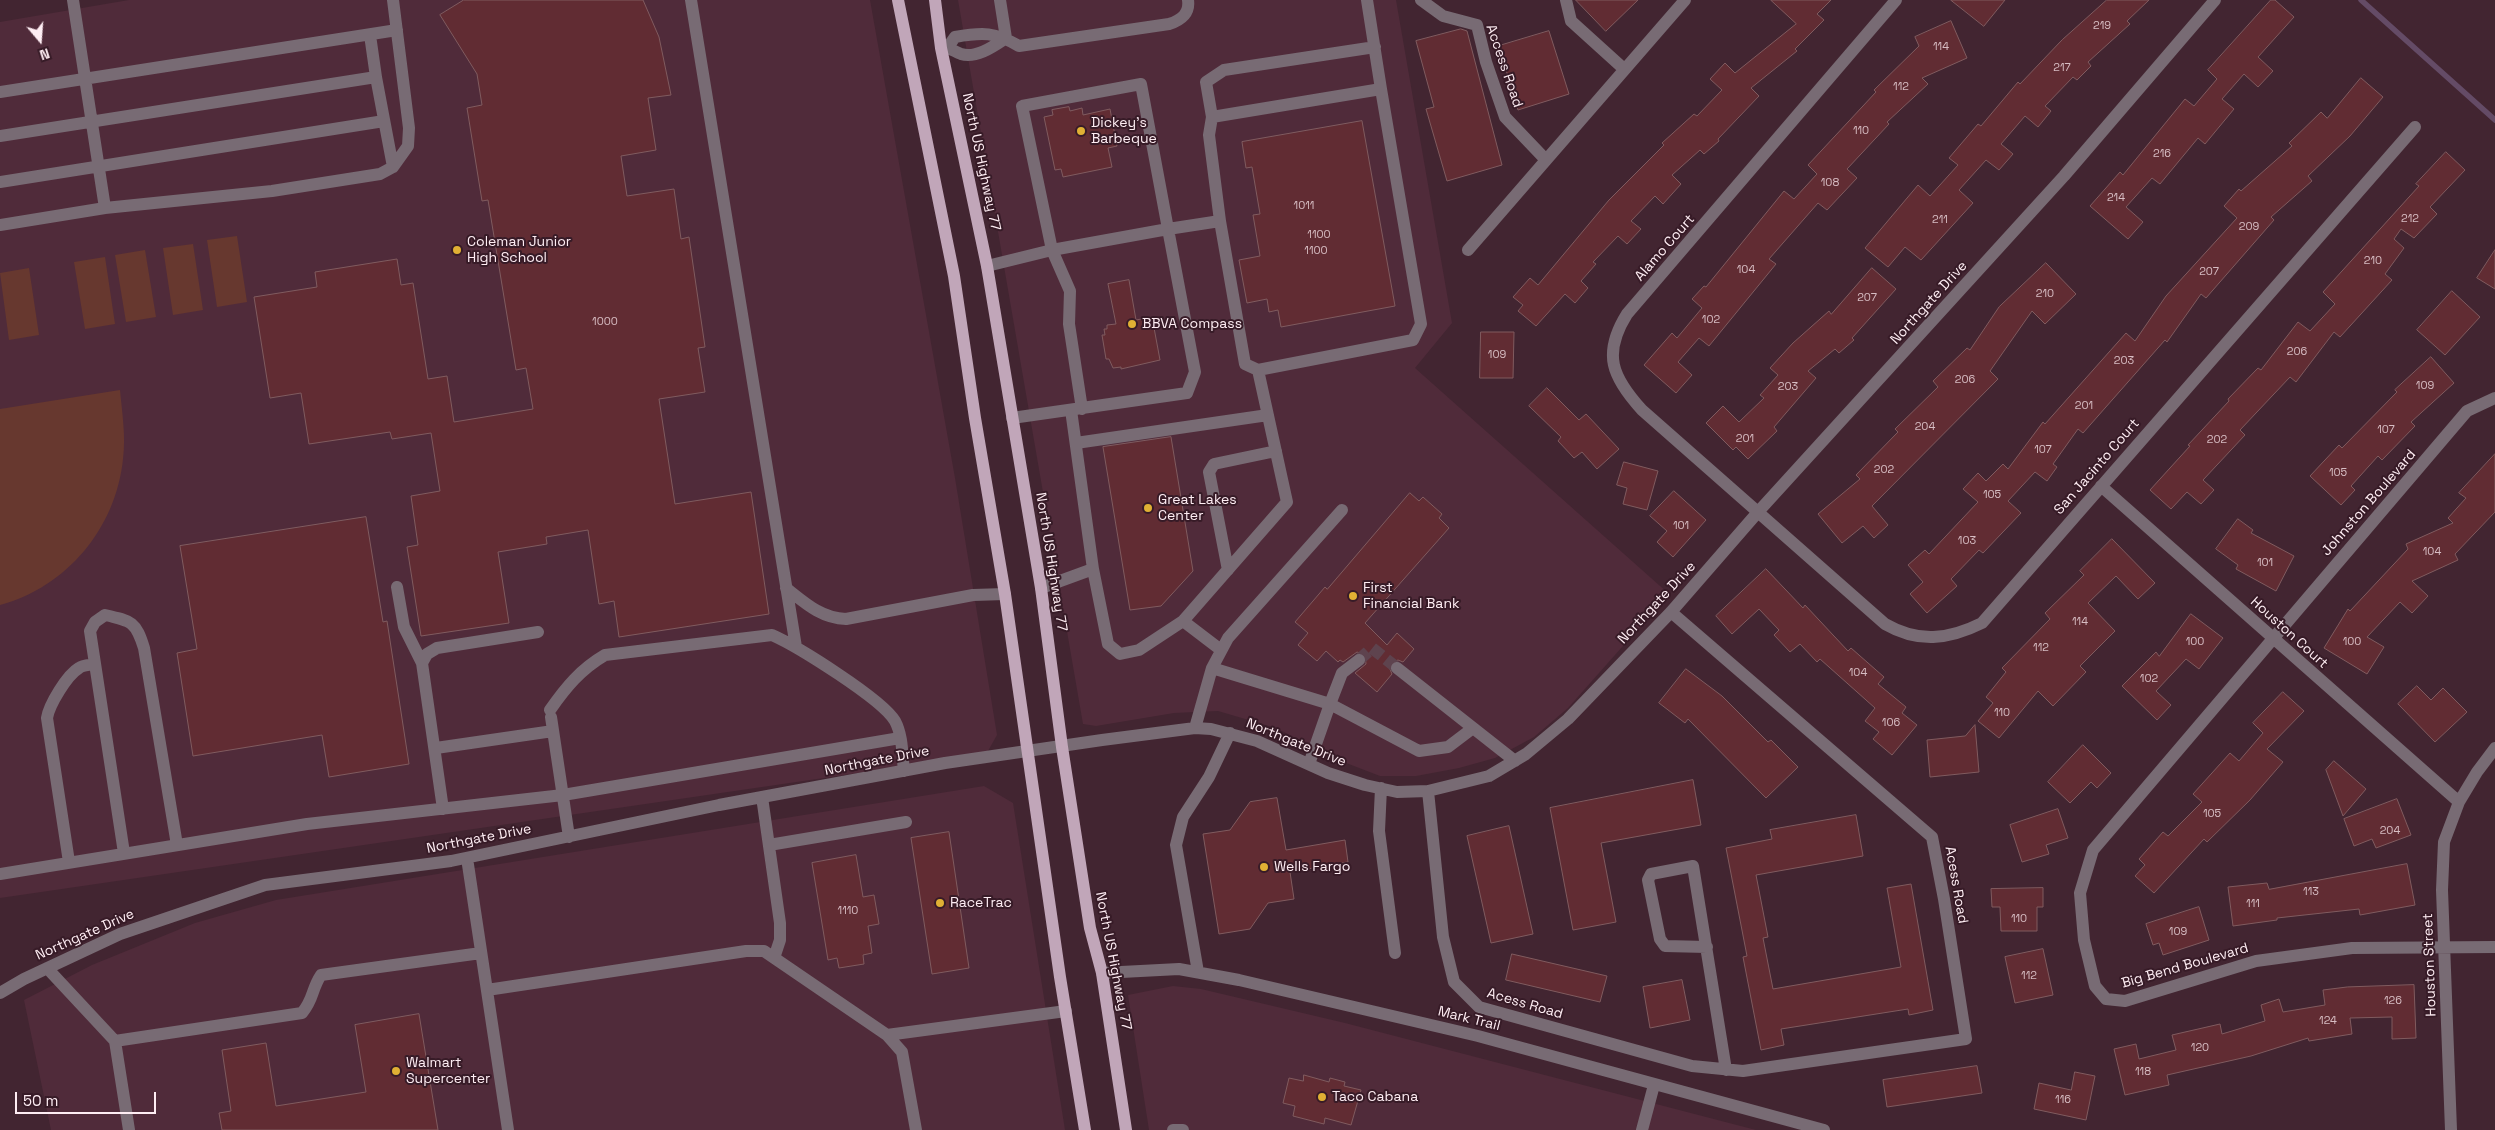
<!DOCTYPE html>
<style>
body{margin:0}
#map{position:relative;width:2495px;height:1130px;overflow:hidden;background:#422531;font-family:"Space Grotesk",sans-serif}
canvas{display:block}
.north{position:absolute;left:15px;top:15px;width:50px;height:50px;-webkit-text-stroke:4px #371b27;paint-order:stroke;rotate:162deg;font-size:14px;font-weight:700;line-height:20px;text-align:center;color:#feedf3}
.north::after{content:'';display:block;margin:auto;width:18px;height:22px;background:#feedf3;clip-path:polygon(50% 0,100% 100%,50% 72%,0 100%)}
.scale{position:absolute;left:15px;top:1092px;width:141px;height:22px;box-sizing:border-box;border:2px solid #feedf3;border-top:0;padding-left:6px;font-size:15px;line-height:18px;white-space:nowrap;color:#feedf3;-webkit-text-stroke:4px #371b27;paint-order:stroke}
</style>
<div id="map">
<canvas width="2495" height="1130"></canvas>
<div class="north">N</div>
<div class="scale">50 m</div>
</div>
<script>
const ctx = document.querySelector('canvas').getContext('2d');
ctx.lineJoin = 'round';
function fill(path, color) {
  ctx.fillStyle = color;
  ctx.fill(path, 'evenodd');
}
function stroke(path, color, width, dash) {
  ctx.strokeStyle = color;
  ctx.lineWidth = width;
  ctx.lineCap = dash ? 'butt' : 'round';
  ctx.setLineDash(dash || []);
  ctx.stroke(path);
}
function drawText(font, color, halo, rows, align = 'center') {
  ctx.font = font + ' "Space Grotesk",sans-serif';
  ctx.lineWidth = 4;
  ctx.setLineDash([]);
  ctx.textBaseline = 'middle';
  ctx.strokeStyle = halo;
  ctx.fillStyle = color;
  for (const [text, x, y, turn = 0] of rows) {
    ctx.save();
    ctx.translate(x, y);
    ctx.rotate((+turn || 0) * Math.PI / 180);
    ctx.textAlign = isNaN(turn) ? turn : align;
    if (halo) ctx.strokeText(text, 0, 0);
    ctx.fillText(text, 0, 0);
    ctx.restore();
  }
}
fill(new Path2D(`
 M129,0H870L955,478L997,735L988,751L968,757L0,898V22Z
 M958,0H1396L1452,323L1415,368L1669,594L1568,708L1534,737L1495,758L1459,768L1416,776H1380L1341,761L1276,728L1218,711L1174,713L1096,726L1083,724Z
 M984,786L1013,803L1065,1130H51L24,1000L92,965L195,923L276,900Z
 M1173,986L1201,989L1345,1023L1756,1130H1149L1128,995Z`), '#502b3a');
fill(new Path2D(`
 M237,236L247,302L217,307L207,240Z
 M193,244L203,310L173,315L163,248Z
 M145,250L156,317L126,322L115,255Z
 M105,257L115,324L85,329L74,262Z
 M29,268L39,335L9,340L0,273Z
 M120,390C122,412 126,436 123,459C116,528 67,587 0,605V409Z`), '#67382f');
stroke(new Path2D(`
 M2361,0L2495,120`), '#644b66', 5.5);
const building = new Path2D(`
 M464,0H643L659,37L671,95L648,98L656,150L621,156L627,196L674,189L681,239L689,237L705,347L698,348L705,392L659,399L675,504L751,492L769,614L619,637L614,601L599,604L588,530L546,537L547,544L498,552L509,623L421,636L407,547L418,545L411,496L440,491L431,433L392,439L390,432L309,444L301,393L270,398L254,297L317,287L315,272L397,259L401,285L413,283L428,379L447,376L454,422L533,409L526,368L516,370L488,200L482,201L467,108L482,105L477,74L440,15Z
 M1576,0H1638L1606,31Z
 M1771,0H1831L1817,14L1824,20L1795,49L1797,51L1751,88L1759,96L1718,139L1719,141L1704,154L1700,150L1672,175L1681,184L1663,204L1655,196L1631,221L1641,229L1627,244L1618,236L1593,262L1596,264L1581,281L1588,288L1575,303L1565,294L1536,326L1518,311L1523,305L1513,297L1530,278L1538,285L1609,200L1664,145L1662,143L1694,114L1697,116L1722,90L1710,79L1725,63L1735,73L1796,24Z
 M1951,0H2005L1984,26Z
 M2107,0H2149L2127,21L2130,24L2088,62L2091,66L2077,80L2073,77L2045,106L2051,111L2038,127L2025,116L2001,144L2013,154L1999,170L1986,160L1959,190L1973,203L1921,260L1905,247L1888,267L1865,248L1918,185L1930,196L1958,165L1949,158L1978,124L1981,126L2018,82L2020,84L2062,40Z
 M2271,0H2275L2294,17L2258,57L2273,71L2258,87L2244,74L2222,99L2234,109L2205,144L2198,138L2160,184L2152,178L2126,207L2143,222L2128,239L2090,206L2120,172L2123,175L2185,99L2194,106L2217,79L2208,70Z
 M1951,21L1967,58L1922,78L1928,84L1887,122L1889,124L1847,169L1857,178L1827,210L1818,203L1769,259L1776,264L1709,346L1699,338L1678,362L1692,375L1676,393L1644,365L1672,333L1677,338L1702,308L1692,299L1704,286L1706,287L1784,191L1794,199L1817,174L1808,165L1876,92L1874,90L1919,46L1915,37Z
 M1461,29L1467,31L1502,165L1447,181L1426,109L1434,107L1416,41Z
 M1549,31L1569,94L1518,110L1499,46Z
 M2361,78L2383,97L2350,136L2308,176L2312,181L2271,217L2274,220L2206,298L2201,294L2167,342L2165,340L2083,433L2078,429L2053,464L2057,467L2047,481L2035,472L2008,501L2021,513L1983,553L1979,550L1951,579L1957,586L1927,613L1910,594L1923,582L1908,565L1925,550L1929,554L1978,502L1963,489L1978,473L1986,481L2003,464L2008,469L2043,422L2045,424L2126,333L2135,341L2166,296L2237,218L2224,206L2239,189L2241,191L2292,146L2289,143L2321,112L2327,118Z
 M1069,107L1070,111L1082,108L1083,115L1110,109L1117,146L1108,148L1112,167L1063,177L1061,169L1055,170L1044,117L1053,115L1052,110Z
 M1362,121L1395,306L1281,327L1278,310L1269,312L1267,299L1247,303L1239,260L1260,256L1253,215L1260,214L1252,167L1246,168L1242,142Z
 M2446,152L2465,170L2430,207L2437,214L2414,238L2401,229L2394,239L2404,248L2385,274L2392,280L2340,337L2334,332L2296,382L2290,377L2240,430L2245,435L2203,480L2214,490L2201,504L2187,492L2171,509L2150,490L2190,446L2188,445L2229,401L2228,399L2258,368L2261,370L2298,322L2310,331L2335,304L2323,292L2419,186L2416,184Z
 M2495,250V289L2477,278Z
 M2046,263L2076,294L2045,324L2032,311L1990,371L1998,379L1872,506L1888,525L1874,538L1863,526L1842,543L1818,514L1860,479L1856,475L1898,432L1895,429L1938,387L1933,381L1967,348L1970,350L1999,307Z
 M1872,268L1896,289L1852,338L1854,340L1839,353L1835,349L1808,371L1816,378L1774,427L1777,431L1748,459L1736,447L1733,450L1706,423L1723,406L1739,422L1764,398L1760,395L1778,375L1770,368L1793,343L1829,311L1831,314Z
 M1129,280L1136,320L1152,317L1160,360L1121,369V367L1113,368L1109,359H1106L1102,335H1105L1104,329H1107V325L1116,324L1108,284Z
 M2452,291L2480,317L2445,355L2417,330Z
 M1481,332H1514L1513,378H1480Z
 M2431,357L2454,383L2411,422L2415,426L2382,460L2378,456L2351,486L2355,490L2341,505L2310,476L2339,445L2342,448L2397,392L2395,390Z
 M1547,388L1579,420L1586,414L1619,449L1597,469L1582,452L1574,458L1558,441L1561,437L1529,406Z
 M1171,437L1193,571L1161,606L1130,610L1103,447Z
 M2495,454V512L2455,554L2458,560L2412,581L2428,596L2412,613L2400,602L2367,637L2384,647L2367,674L2324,648L2348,609L2350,611L2408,549L2406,544L2453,523L2448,518L2466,498L2459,493Z
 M1624,462L1658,471L1647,510L1623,504L1627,488L1617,485Z
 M1674,491L1706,520L1673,557L1657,542L1667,531L1650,516Z
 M1410,493L1419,501L1423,497L1442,514L1439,518L1449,528L1365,623L1387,645L1397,633L1414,649L1403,662L1398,660L1391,663L1389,667L1392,674L1377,692L1355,673L1366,664L1365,655L1357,652L1343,662L1340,660L1338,662L1326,651L1317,661L1298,645L1308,633L1295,622L1325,587L1327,589Z
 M366,517L383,622L387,621L409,764L329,777L322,735L193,756L177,653L197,649L180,546Z
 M2238,519L2253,530L2251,533L2294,556L2276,591L2236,569L2238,565L2216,549Z
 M2112,539L2155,583L2138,599L2116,576L2088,603L2115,631L2080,666L2086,672L2053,706L2038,691L1999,738L1978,721L1993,703L1986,697L2006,672L2002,668L2050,619L2045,613L2084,575L2080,571Z
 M1766,569L1803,608L1805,605L1848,651L1851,648L1884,677L1878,684L1906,707L1902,713L1917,725L1892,755L1873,739L1879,732L1865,721L1875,708L1820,659L1817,662L1800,644L1790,652L1774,635L1779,630L1759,609L1732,634L1716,616Z
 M2191,614L2223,638L2199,669L2186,659L2156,691L2171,705L2157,720L2122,686L2156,652L2159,656Z
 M1686,669L1722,696L1768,742L1771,740L1798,767L1766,798L1688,719L1685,723L1659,703Z
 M2417,686L2431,700L2443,688L2467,712L2435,742L2398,704Z
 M2283,692L2304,711L2267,749L2283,762L2250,800L2207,842L2204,839L2154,893L2135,876L2145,865L2139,859L2163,832L2168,836L2202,802L2193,794L2230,753L2239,761L2263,733L2253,723Z
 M1975,725L1979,772L1930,777L1927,740L1965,736Z
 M2083,745L2111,773L2097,788L2091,782L2070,803L2048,782Z
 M2334,761L2366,789L2343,816L2326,770Z
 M1693,780L1701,825L1601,843L1616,922L1573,930L1550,808Z
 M1277,798L1286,850L1345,840L1348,862L1290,872L1294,899L1268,903L1250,929L1219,934L1203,834L1230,830L1250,802Z
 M2397,799L2411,835L2376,848L2372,839L2354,846L2344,819Z
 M2058,809L2068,838L2046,845L2049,854L2022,862L2010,825Z
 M1856,815L1863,856L1756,875L1768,937L1763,938L1773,989L1901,967L1887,888L1911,884L1933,1010L1909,1015L1908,1009L1781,1029L1784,1045L1761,1050L1743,957L1747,956L1726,848L1772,839L1770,830Z
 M1509,826L1533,934L1491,943L1467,836Z
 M949,832L969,968L932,974L911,838Z
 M856,855L863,897L874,895L879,924L868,926L872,953L863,955L864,964L839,968L837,958L828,960L812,863Z
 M2407,864L2415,905L2360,915L2359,909L2277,918V920L2233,926L2228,887L2267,883L2269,889Z
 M2043,888V907H2037V931H2001L2000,907H1992L1991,889Z
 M2199,907L2209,940L2163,955L2159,943L2153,945L2146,924Z
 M2043,949L2053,995L2015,1003L2005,957Z
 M1512,954L1607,976L1600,1002L1506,980Z
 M1682,980L1690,1020L1650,1028L1643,987Z
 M2414,985L2416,1038L2392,1039V1017L2350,1018L2352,1034L2309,1041L2308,1038L2251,1056L2167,1075L2169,1085L2125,1095L2114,1049L2136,1044L2139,1059L2176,1050L2172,1035L2220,1024L2222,1034L2265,1021L2261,1005L2279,999L2283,1012L2325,1005L2323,990L2347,987Z
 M419,1014L438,1130H222L219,1113L231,1111L222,1050L266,1043L276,1106L366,1092L355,1025Z
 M1977,1066L1982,1093L1887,1107L1883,1080Z
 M2075,1072L2095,1076L2086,1120L2034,1109L2039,1083L2071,1090Z
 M1304,1075L1329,1082L1330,1078L1345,1082L1344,1086L1361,1090L1351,1125L1325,1118L1324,1124L1293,1116L1295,1106L1283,1103L1289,1078L1303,1081Z`);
fill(building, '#612c33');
stroke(building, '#805b5f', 1);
stroke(new Path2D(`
 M1359,660L1372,648L1397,668`), '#5e434e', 12, [12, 6]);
stroke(new Path2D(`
 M73,0L105,208
 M691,0L796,647
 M1000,0L1006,38
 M1367,0L1381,89
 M1421,0L1443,16L1477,25L1486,62L1505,117L1546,160
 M1566,0L1571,21L1624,69
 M1896,0L1627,314C1602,354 1612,377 1642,410L1885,624C1918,643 1948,640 1982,623L2415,127
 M370,35L376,77L393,167
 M948,47L955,37C983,32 995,32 1019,46L1169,24C1181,20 1190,14 1188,0
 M942,48C950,47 953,51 961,54C976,59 994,46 1006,38
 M0,92L397,30
 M1212,117L1206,82L1224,70L1375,47
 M0,136L376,77
 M0,182L384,121
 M0,225L105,208L272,191L380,174L393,167L408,146L409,128L393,0
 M1468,250L1685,0
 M987,266L1052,250L1168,229L1195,372L1187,393L1012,418
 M2495,398L2467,411L2093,850L2080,893L2084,940L2095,986L2106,999L2125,1001L2256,961L2352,948L2495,947
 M1082,409L1069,324L1070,291L1052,250L1022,106L1141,84L1168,229L1220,221L1245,364L1258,370L1413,340L1421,324L1381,89L1212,117L1209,135L1220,221
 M1076,443L1268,415
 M2101,486L2459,802
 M1093,569L1108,644L1120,654L1139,650L1183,621L1221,650
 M1228,570L1209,472L1214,464L1276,451
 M397,587L404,627L422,663L443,809
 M786,588C805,603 821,618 846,619L973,595L1005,594
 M1041,588L1093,569L1071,410
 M1183,621L1287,502L1258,370
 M422,663L427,654L437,648L538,632
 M1212,668L1330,704L1342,673L1359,660
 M1397,668L1515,761
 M550,710C566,687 581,669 605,655L772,635C797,646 882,699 895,721C903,736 902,755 904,771
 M551,717L569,837
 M1195,728L1212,668L1228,638L1342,510
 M436,748L553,731
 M1309,764L1330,704L1419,751L1448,747L1473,728
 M1381,788L1379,831L1395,953
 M1428,791L1443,937L1454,982L1479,1007L1692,1066L1743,1071L1966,1039L1944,899L1932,837L1671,612
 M762,797L780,923V940L774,958
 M769,845L906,822
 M124,853L90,631L95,622L105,615C132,621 136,622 144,648L177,845
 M467,858L508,1130
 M69,862L47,718C49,705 67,675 79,668C83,665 90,665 95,664
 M0,874L307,824L563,795L900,738
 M1707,947L1665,946L1660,939L1648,880L1651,874L1693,866L1726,1070
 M47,968L115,1041L129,1130
 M1198,972L1176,845L1183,817L1209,777L1230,733
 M1102,973L1179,969L1239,980L1478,1036L1824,1130
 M487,990L746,951H764L887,1035L902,1052L916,1130
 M0,993L24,979L120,934L265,885L451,861L719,805L945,763L1102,740L1195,728L1211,729L1257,741L1328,773L1365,785L1397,792L1428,791L1489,776L1526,754L1568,719L1671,612L1758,512L2064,176L2215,0
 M887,1035L1066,1011
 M115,1041L302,1013C314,999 311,990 321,975L481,953
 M1173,1130H1183
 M1642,1130L1654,1085
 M2451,1130L2442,890L2444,842L2459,802L2477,772L2495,748`), '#786b74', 12);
stroke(new Path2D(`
 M898,0L954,276L975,418L1005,594L1060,977L1085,1130
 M935,0L941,48L987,266L1041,588L1062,747L1090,928L1102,973L1126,1130`), '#c1a6b9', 12);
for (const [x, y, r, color] of [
 [1081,131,5,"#e0b034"],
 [457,250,5,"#e0b034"],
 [1132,324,5,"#e0b034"],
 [1148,508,5,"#e0b034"],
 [1353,596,5,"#e0b034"],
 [1264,867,5,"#e0b034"],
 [940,903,5,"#e0b034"],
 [396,1071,5,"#e0b034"],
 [1322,1097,5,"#e0b034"]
]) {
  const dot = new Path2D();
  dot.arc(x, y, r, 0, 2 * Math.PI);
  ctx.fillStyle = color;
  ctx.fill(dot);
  stroke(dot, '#371b27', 2);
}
drawText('11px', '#d7bdc3', null, [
 ["219",2102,26],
 ["114",1941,47],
 ["217",2062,68],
 ["112",1901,87],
 ["110",1861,131],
 ["216",2162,154],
 ["108",1830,183],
 ["214",2116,198],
 ["1011",1304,206],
 ["212",2410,219],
 ["211",1940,220],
 ["209",2249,227],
 ["1100",1319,235],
 ["1100",1316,251],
 ["210",2373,261],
 ["104",1746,270],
 ["207",2209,272],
 ["210",2045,294],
 ["207",1867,298],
 ["102",1711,320],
 ["1000",605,322],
 ["206",2297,352],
 ["109",1497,355],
 ["203",2124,361],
 ["206",1965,380],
 ["109",2425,386],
 ["203",1788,387],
 ["201",2084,406],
 ["204",1925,427],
 ["107",2386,430],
 ["201",1745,439],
 ["202",2217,440],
 ["107",2043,450],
 ["202",1884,470],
 ["105",2338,473],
 ["105",1992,495],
 ["101",1681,526],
 ["103",1967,541],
 ["104",2432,552],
 ["101",2265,563],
 ["114",2080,622],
 ["100",2195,642],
 ["100",2352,642],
 ["112",2041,648],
 ["104",1858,673],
 ["102",2149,679],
 ["110",2002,713],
 ["106",1891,723],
 ["105",2212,814],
 ["204",2390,831],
 ["113",2311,892],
 ["111",2253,904],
 ["1110",848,911],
 ["110",2019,919],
 ["109",2178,932],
 ["112",2029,976],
 ["126",2393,1001],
 ["124",2328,1021],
 ["120",2200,1048],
 ["118",2143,1072],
 ["116",2063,1100]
]);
drawText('14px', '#feedf3', '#371b27', [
 ["Access Road",1504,66,71],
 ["North US Highway 77",981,162,78],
 ["Alamo Court",1665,248,-49],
 ["Northgate Drive",1929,303,-48],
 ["San Jacinto Court",2097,467,-49],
 ["Johnston Boulevard",2369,503,-49],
 ["North US Highway 77",1051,562,81],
 ["Northgate Drive",1657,603,-47],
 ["Houston Court",2289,633,42],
 ["Northgate Drive",1296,743,22],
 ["Northgate Drive",877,761,-11],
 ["Northgate Drive",479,839,-11],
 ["Acess Road",1956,885,80],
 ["Northgate Drive",85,935,-24],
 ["North US Highway 77",1113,961,79],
 ["Houston Street",2430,965,-92],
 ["Big Bend Boulevard",2185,966,-16],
 ["Acess Road",1525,1004,16],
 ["Mark Trail",1469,1019,14]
]);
drawText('14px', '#feedf3', '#371b27', [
 ["Dickey's",1091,123],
 ["Barbeque",1091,139],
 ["Coleman Junior",467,242],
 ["High School",467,258],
 ["BBVA Compass",1142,324],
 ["Great Lakes",1158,500],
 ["Center",1158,516],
 ["First",1363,588],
 ["Financial Bank",1363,604],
 ["Wells Fargo",1274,867],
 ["RaceTrac",950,903],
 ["Walmart",406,1063],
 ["Supercenter",406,1079],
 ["Taco Cabana",1332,1097]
], 'left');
</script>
